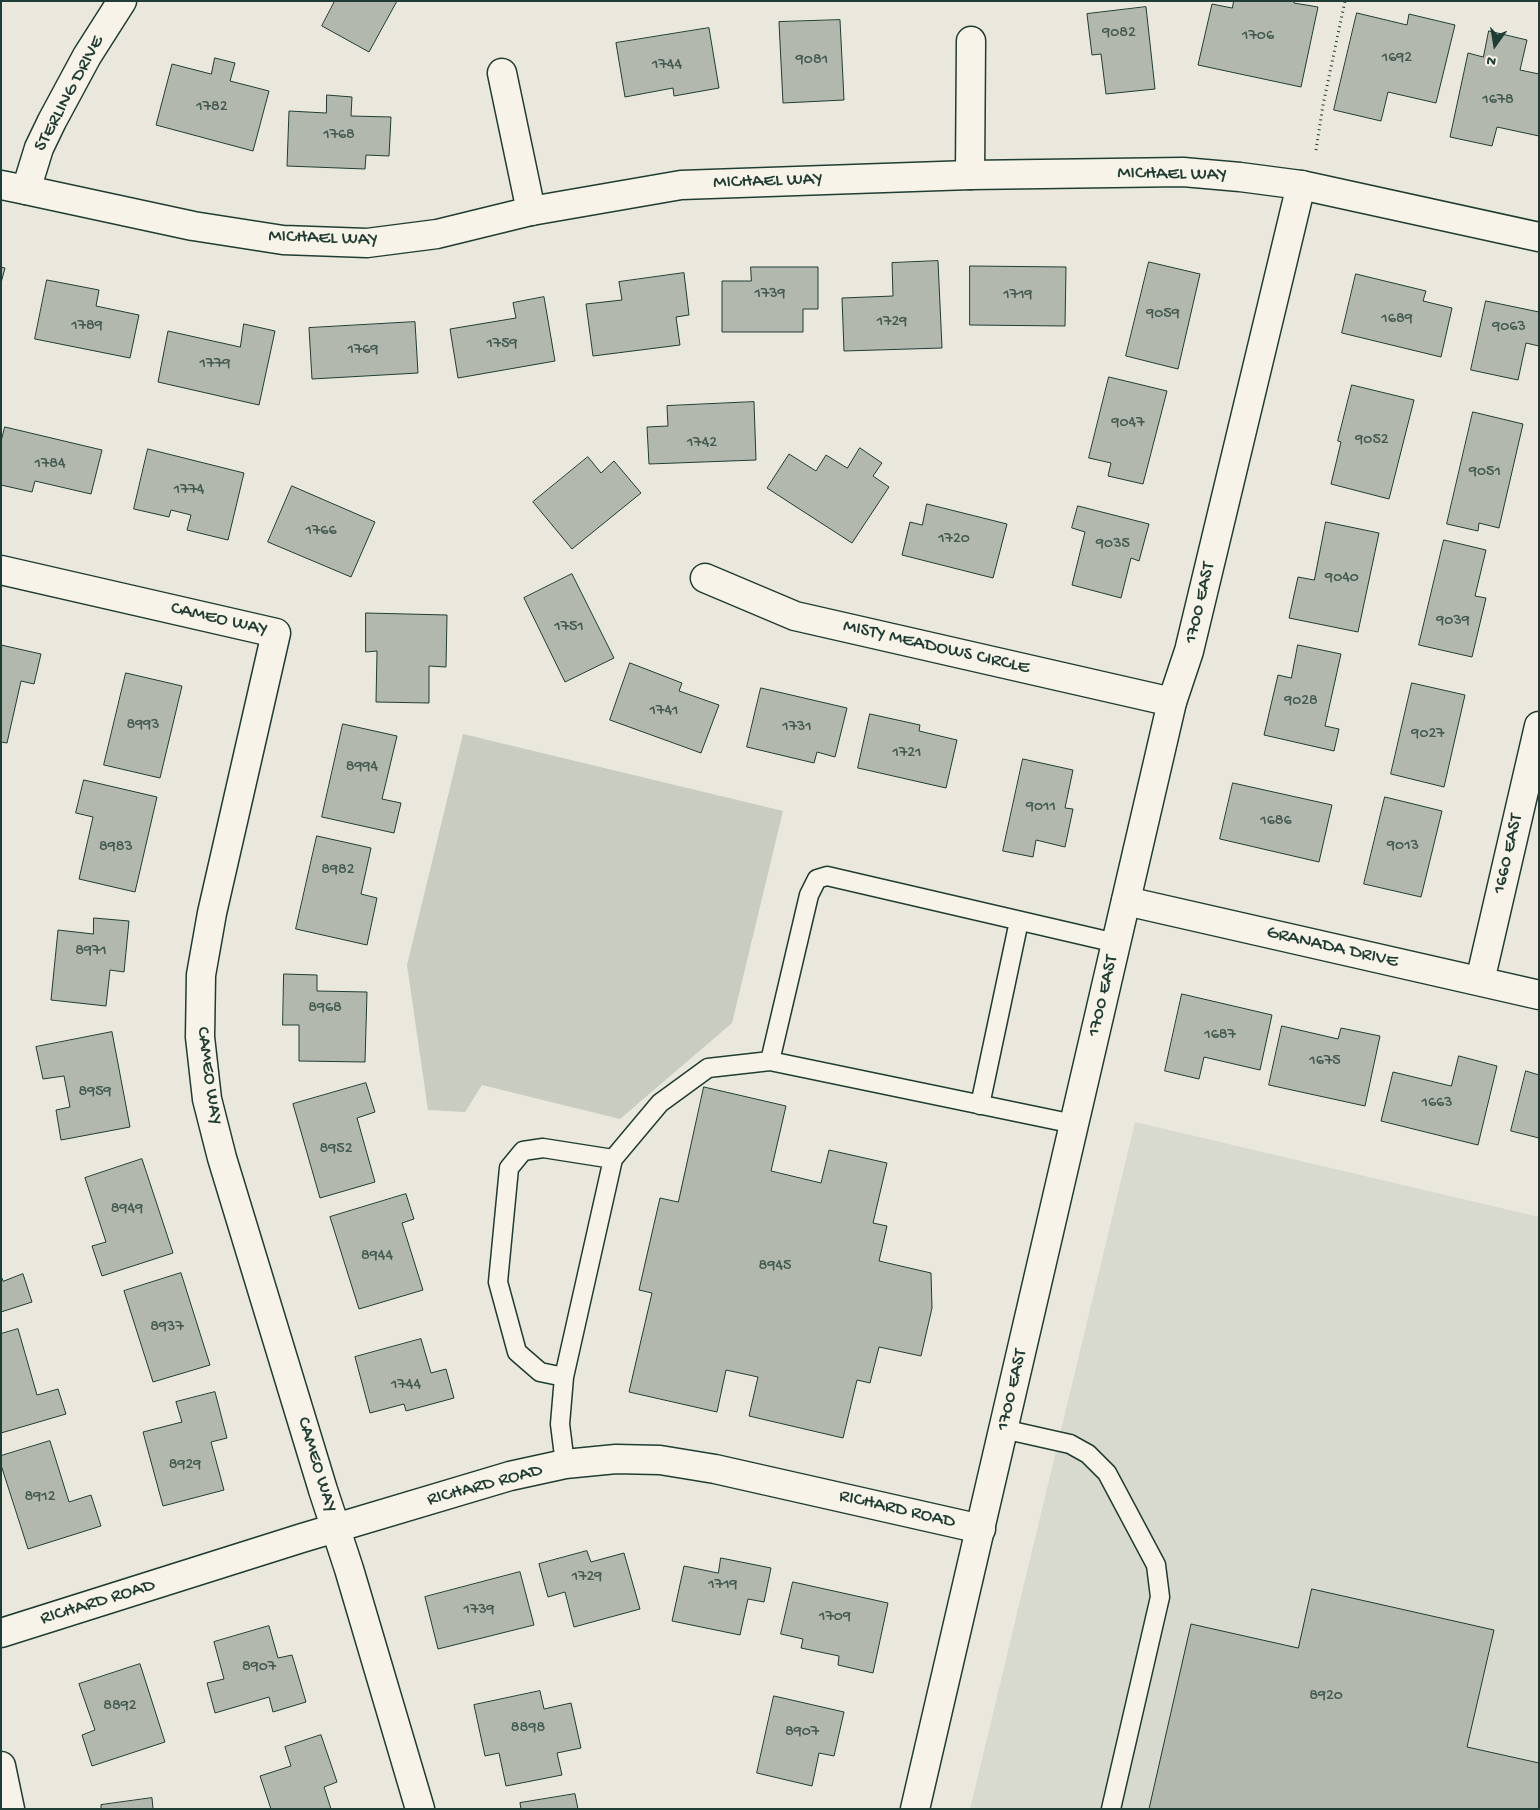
<!DOCTYPE html>
<style>
body{margin:0}
#map{position:relative;width:1540px;height:1810px;overflow:hidden;background:#eae8dd;font-family:"Gochi Hand",sans-serif}
canvas{display:block}
.frame{position:absolute;inset:0;border:2px solid #1f3d34;pointer-events:none}
.north{position:absolute;left:1470px;top:20px;width:50px;height:50px;-webkit-text-stroke:4px #f7f3e8;paint-order:stroke;rotate:193deg;font-size:14px;font-weight:700;line-height:20px;text-align:center;color:#1f3d34}
.north::after{content:'';display:block;margin:auto;width:18px;height:22px;background:#1f3d34;clip-path:polygon(50% 0,100% 100%,50% 72%,0 100%)}
</style>
<div id="map">
<canvas width="1540" height="1810"></canvas>
<div class="frame"></div>
<div class="north">N</div>
</div>
<script>
const ctx = document.querySelector('canvas').getContext('2d');
ctx.lineJoin = 'round';
function fill(path, color) {
  ctx.fillStyle = color;
  ctx.fill(path, 'evenodd');
}
function stroke(path, color, width, dash) {
  ctx.strokeStyle = color;
  ctx.lineWidth = width;
  ctx.lineCap = dash ? 'butt' : 'round';
  ctx.setLineDash(dash || []);
  ctx.stroke(path);
}
function drawText(font, color, halo, rows, align = 'center') {
  ctx.font = font + ' "Gochi Hand",sans-serif';
  ctx.lineWidth = 5;
  ctx.setLineDash([]);
  ctx.textBaseline = 'middle';
  ctx.strokeStyle = halo;
  ctx.fillStyle = color;
  for (const [text, x, y, turn = 0] of rows) {
    ctx.save();
    ctx.translate(x, y);
    ctx.rotate((+turn || 0) * Math.PI / 180);
    ctx.textAlign = isNaN(turn) ? turn : align;
    if (halo) ctx.strokeText(text, 0, 0);
    ctx.fillText(text, 0, 0);
    ctx.restore();
  }
}
fill(new Path2D(`
 M1135,1122L1539,1217V1809H970Z`), '#d9dacf');
fill(new Path2D(`
 M463,734L783,811L732,1023L620,1119L482,1085L465,1112L428,1110L407,965Z`), '#c8ccc1');
const building = new Path2D(`
 M335,1H397L369,52L322,26Z
 M1234,1H1294V3L1318,7L1301,87L1198,65L1212,4L1232,8Z
 M1146,7L1155,89L1106,94L1101,54L1092,55L1087,14Z
 M1357,13L1407,25L1409,14L1455,25L1436,103L1388,92L1381,121L1334,110Z
 M840,20L844,100L783,103L779,22Z
 M709,28L719,88L674,96L673,88L625,97L616,43Z
 M1489,31L1527,40L1520,70L1539,74V136L1497,127L1492,146L1450,137L1468,53L1483,57Z
 M215,58L235,63L230,81L269,91L253,151L156,125L172,64L211,74Z
 M327,95L352,97L351,116L391,117L389,156L366,155L365,169L287,166L289,111L326,113Z
 M938,261L942,348L844,351L842,298L893,296L892,263Z
 M1149,262L1200,274L1178,369L1126,356Z
 M970,266L1066,267L1065,326L970,325Z
 M1,267L5,268L1,283Z
 M751,267H818V309H803V332H722V281H751Z
 M684,273L689,315L676,317L680,345L593,356L586,304L622,300L619,282Z
 M1356,274L1426,291L1423,301L1452,308L1441,357L1342,333Z
 M47,280L99,290L96,306L139,315L130,358L35,339Z
 M544,297L555,361L458,378L450,329L516,318L513,303Z
 M1486,301L1539,312V346L1526,343L1518,380L1471,370Z
 M415,322L418,373L312,379L309,328Z
 M244,324L275,331L259,405L158,382L168,331L240,347Z
 M1109,377L1167,391L1143,484L1108,476L1111,463L1089,458Z
 M1352,385L1414,400L1389,499L1331,484L1341,442L1338,441Z
 M754,402L756,460L649,464L647,427L668,426L667,406Z
 M1473,412L1523,424L1499,528L1479,523L1478,531L1447,524Z
 M5,427L102,450L91,494L35,481L32,492L1,485V442Z
 M860,448L882,463L873,476L889,487L852,543L767,488L789,454L816,471L826,455L847,468Z
 M148,449L244,473L228,540L187,530L191,515L171,510L169,517L134,509Z
 M588,457L601,473L614,461L641,493L572,549L533,502Z
 M292,486L375,522L351,577L268,542Z
 M927,504L1007,524L993,578L902,555L910,522L922,525Z
 M1078,506L1149,524L1139,561L1131,558L1121,598L1072,585L1085,532L1072,528Z
 M1326,522L1379,533L1358,632L1289,618L1298,577L1314,580Z
 M1444,540L1486,550L1475,596L1486,598L1472,657L1419,645Z
 M572,574L614,658L565,682L524,598Z
 M366,613L447,615L446,667L429,666V703L376,702L377,651L366,652Z
 M1,645L41,654L34,684L21,681L7,743L1,742Z
 M1298,645L1341,654L1325,726L1339,729L1334,751L1264,735L1278,675L1291,678Z
 M630,663L682,683L679,691L719,705L701,753L610,720Z
 M126,673L182,686L160,778L104,765Z
 M1412,683L1465,695L1444,787L1391,774Z
 M761,688L847,708L835,757L817,752L814,763L747,747Z
 M870,714L920,725L919,731L957,740L946,788L858,768Z
 M343,724L397,736L382,799L401,803L394,833L322,817Z
 M1023,759L1073,770L1065,808L1073,809L1065,847L1036,840L1033,857L1003,851Z
 M84,780L157,797L135,892L79,879L93,817L76,813Z
 M1233,783L1332,805L1319,862L1220,839Z
 M1385,797L1442,811L1421,897L1364,884Z
 M317,836L371,848L361,894L377,898L367,945L296,929Z
 M94,918L129,921L124,972L110,970L106,1006L51,1000L58,930L93,934Z
 M284,974L317,975V991L367,992L365,1062L299,1061V1025H283Z
 M1182,994L1272,1015L1260,1070L1204,1057L1199,1079L1165,1071Z
 M1282,1026L1338,1039L1341,1028L1380,1036L1365,1106L1269,1085Z
 M112,1032L130,1127L61,1140L56,1110L70,1107L64,1076L43,1079L36,1047Z
 M1459,1056L1497,1066L1478,1145L1381,1121L1393,1072L1451,1086Z
 M1526,1071L1539,1075V1138L1511,1131Z
 M366,1083L375,1112L357,1118L375,1182L320,1198L293,1104Z
 M704,1087L786,1106L771,1171L821,1183L829,1150L887,1163L873,1223L887,1226L879,1261L931,1273L932,1308L921,1356L879,1347L870,1383L857,1380L843,1438L749,1416L758,1377L726,1370L717,1412L629,1392L652,1293L639,1290L660,1198L678,1202Z
 M142,1159L173,1253L102,1276L92,1246L106,1242L85,1178Z
 M406,1194L414,1219L402,1223L423,1290L359,1309L330,1217Z
 M181,1273L210,1365L153,1382L124,1291Z
 M23,1274L32,1302L1,1312V1276L3,1281Z
 M18,1329L37,1395L58,1389L66,1414L1,1433V1334Z
 M421,1339L431,1373L446,1369L454,1398L406,1411L404,1404L370,1413L355,1357Z
 M215,1392L227,1438L211,1442L224,1490L163,1506L143,1432L182,1422L176,1402Z
 M50,1441L69,1502L91,1495L101,1526L28,1549L1,1465V1456Z
 M587,1551L591,1562L624,1553L640,1609L574,1627L565,1592L548,1597L539,1564Z
 M721,1558L771,1568L764,1602L748,1599L740,1635L672,1621L684,1566L718,1573Z
 M520,1572L534,1625L438,1649L425,1597Z
 M793,1582L888,1603L873,1673L838,1665L839,1656L801,1648L803,1639L781,1634Z
 M1312,1589L1494,1630L1467,1747L1539,1763V1809H1149L1191,1624L1298,1648Z
 M269,1626L278,1658L292,1655L306,1702L273,1712L269,1697L215,1713L207,1683L224,1679L214,1642Z
 M140,1664L165,1742L92,1766L82,1735L95,1730L79,1684Z
 M540,1691L544,1709L571,1703L581,1748L557,1753L562,1775L506,1786L499,1753L485,1756L474,1705Z
 M774,1696L844,1712L834,1756L819,1753L812,1786L757,1773Z
 M321,1735L337,1782L324,1787L331,1809H271L260,1776L291,1766L285,1747Z
 M575,1794L578,1809H521L520,1803Z
 M152,1798L153,1809H101V1805Z`);
fill(building, '#b2b8ae');
stroke(building, '#1f3d34', 1);
const lane = new Path2D(`
 M770,1061L1074,1124
 M980,1105L1019,921
 M613,1159L564,1377L540,1372L517,1352L498,1282L509,1168L523,1151L543,1148L613,1159L660,1103L708,1068L770,1061L809,895L817,879L827,876L1116,943
 M564,1377L560,1424L565,1464
 M1003,1429L1070,1444L1088,1454L1107,1473L1156,1565L1160,1597L1111,1809`);
const street = new Path2D(`
 M502,73L531,211
 M970,175L971,41
 M1,185L26,190
 M1301,185L1539,237
 M1,570L276,633L212,913L201,975L200,1037L207,1099L222,1158L323,1490L349,1569L420,1809
 M705,578L795,616L1172,702
 M1126,901L1539,995
 M1480,981L1539,726
 M1,1633L302,1538L510,1476L565,1464L616,1459L660,1460L715,1469L981,1529
 M1,1766L10,1809`);
const secondary = new Path2D(`
 M122,1L87,56L52,121L39,148L26,190L193,226L283,240L367,243L437,234L531,211L681,185L970,175L1183,172L1240,177L1301,185L1189,651L1172,702L915,1809`);
stroke(lane, '#1f3d34', 21);
stroke(street, '#1f3d34', 31);
stroke(secondary, '#1f3d34', 31);
stroke(new Path2D(`
 M1316,150L1323,105L1345,1`), '#1f3d34', 3, [1, 4]);
stroke(lane, '#f7f3e8', 18);
stroke(street, '#f7f3e8', 28);
stroke(secondary, '#f7f3e8', 28);
drawText('16px', '#445c52', null, [
 ["9082",1119,34],
 ["1706",1258,37],
 ["1692",1397,59],
 ["9081",812,61],
 ["1744",667,66],
 ["1678",1498,101],
 ["1782",212,108],
 ["1768",339,136],
 ["1739",770,295],
 ["1719",1018,296],
 ["9059",1163,315],
 ["1689",1397,320],
 ["1729",892,323],
 ["1789",87,327],
 ["9063",1509,328],
 ["1759",502,345],
 ["1769",363,351],
 ["1779",215,365],
 ["9047",1128,424],
 ["9052",1372,441],
 ["1742",702,444],
 ["1784",50,465],
 ["9051",1485,473],
 ["1774",189,491],
 ["1766",321,532],
 ["1720",954,540],
 ["9035",1113,545],
 ["9040",1342,579],
 ["9039",1453,622],
 ["1751",569,628],
 ["9028",1301,702],
 ["1741",664,712],
 ["8993",143,726],
 ["1731",797,728],
 ["9027",1428,735],
 ["1721",907,754],
 ["8994",362,768],
 ["9011",1041,808],
 ["1686",1276,822],
 ["9013",1403,847],
 ["8983",116,848],
 ["8982",338,871],
 ["8971",91,952],
 ["8968",325,1009],
 ["1687",1220,1036],
 ["1675",1325,1062],
 ["8959",95,1093],
 ["1663",1437,1104],
 ["8952",336,1150],
 ["8949",127,1210],
 ["8944",377,1257],
 ["8945",775,1267],
 ["8937",167,1328],
 ["1744",406,1386],
 ["8929",185,1466],
 ["8912",40,1498],
 ["1729",587,1578],
 ["1719",723,1586],
 ["1739",479,1611],
 ["1709",835,1618],
 ["8907",259,1668],
 ["8920",1326,1697],
 ["8892",120,1707],
 ["8898",528,1729],
 ["8907",802,1733]
]);
drawText('19px', '#1f3d34', '#f7f3e8', [
 ["STERLING DRIVE",70,94,-62],
 ["MICHAEL WAY",1172,175,1],
 ["MICHAEL WAY",768,182,-2],
 ["MICHAEL WAY",323,239,2],
 ["1700 EAST",1201,603,-77],
 ["CAMEO WAY",219,620,13],
 ["MISTY MEADOWS CIRCLE",936,648,13],
 ["1660 EAST",1509,854,-77],
 ["GRANADA DRIVE",1332,948,13],
 ["1700 EAST",1104,996,-77],
 ["CAMEO WAY",208,1076,82],
 ["1700 EAST",1013,1390,-77],
 ["CAMEO WAY",316,1465,73],
 ["RICHARD ROAD",485,1486,-15],
 ["RICHARD ROAD",897,1510,13],
 ["RICHARD ROAD",98,1603,-17]
]);
</script>
